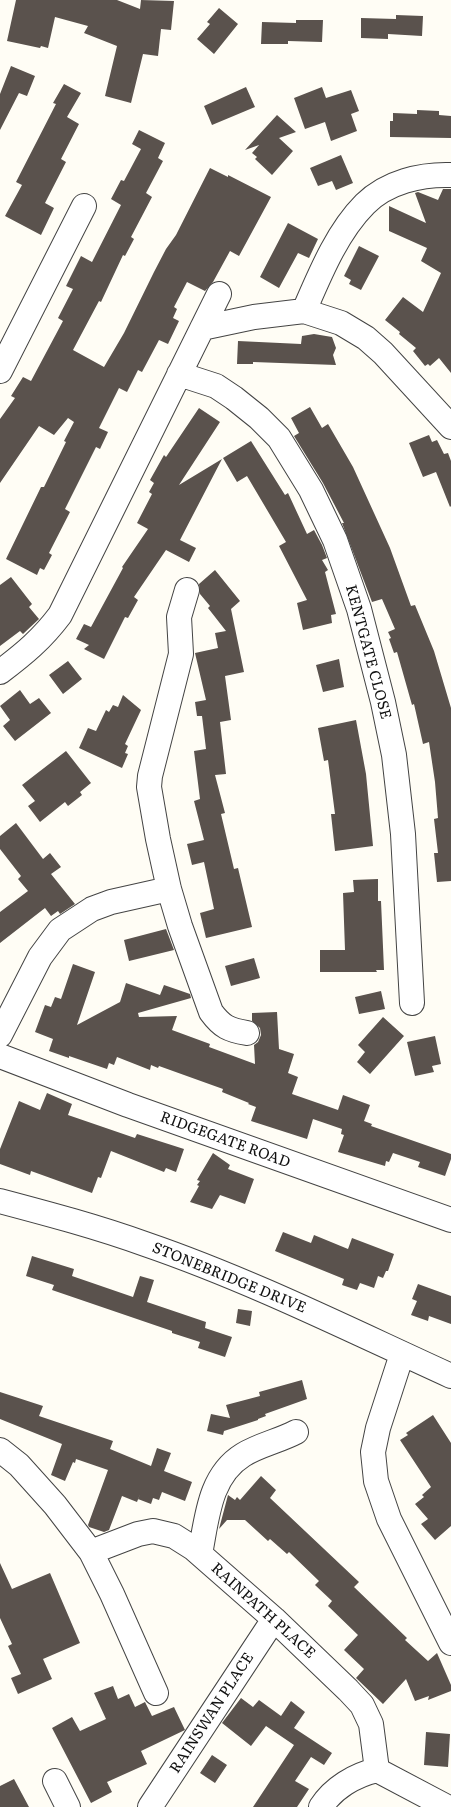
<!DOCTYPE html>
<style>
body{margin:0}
canvas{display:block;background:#fffdf5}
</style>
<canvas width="451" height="1807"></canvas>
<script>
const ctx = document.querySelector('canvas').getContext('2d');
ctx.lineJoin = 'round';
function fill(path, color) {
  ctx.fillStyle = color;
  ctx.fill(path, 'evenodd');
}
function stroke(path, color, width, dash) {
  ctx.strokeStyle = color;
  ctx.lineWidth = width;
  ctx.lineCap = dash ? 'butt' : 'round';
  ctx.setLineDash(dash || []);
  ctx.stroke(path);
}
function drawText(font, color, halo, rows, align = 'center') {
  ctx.font = font + ' Literata,serif';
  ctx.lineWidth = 5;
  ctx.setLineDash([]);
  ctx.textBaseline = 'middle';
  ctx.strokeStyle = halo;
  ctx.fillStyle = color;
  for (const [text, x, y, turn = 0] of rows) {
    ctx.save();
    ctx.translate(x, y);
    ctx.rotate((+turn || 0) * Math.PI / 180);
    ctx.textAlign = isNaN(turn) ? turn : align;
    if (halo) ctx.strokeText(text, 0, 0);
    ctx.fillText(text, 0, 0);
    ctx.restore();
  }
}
fill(new Path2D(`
 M16,0H117L140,9L141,0L174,1L171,30L161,29L158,56L143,54L131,103L105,96L117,46L84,33L88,26L55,17L48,48L41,46L40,48L7,41Z
 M219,8L238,24L214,54L197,39L210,24L207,22Z
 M396,15L423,16L422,36L388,34V39L361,38V18L396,19Z
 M296,20H323L322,42L288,41V44H261L262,22L296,23Z
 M11,66L35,76L27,96L19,93L0,130V94Z
 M64,84L81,93L67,117L79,124L61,159L66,162L45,203L54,208L41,235L5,216L22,185L16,182L56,104L53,103Z
 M246,87L255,107L212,125L204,106Z
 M322,87L326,98L351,90L359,111L351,114L357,131L331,141L325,122L305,129L294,98Z
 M417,110L439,111V115L451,116V138L390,137V121H393V113L417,114Z
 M277,115L296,132L279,138L293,151L272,175L255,159L257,157L252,153L259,145L245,150Z
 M139,130L165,143L158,158L163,161L146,193L152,197L131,237L134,239L125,256L123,255L101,302L99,301L73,350L104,367L124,333L154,272L166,249L176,235L210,168L228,177V175L271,197L239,256L230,251L213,282L205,291L187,282L174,307L177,309L173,318L179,321L168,344L159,340L142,372L138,370L127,392L119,388L99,428L108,432L100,449L96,447L65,509L70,512L49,553L52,555L44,570L40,568L37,575L6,559L41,487H44L66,442L64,441L74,422L68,418L54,435L39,426L0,483V419L15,398L11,396L23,377L31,381L63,321L58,318L73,289L66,286L81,256L92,262L121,205L111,199L121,180L124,181L141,149L132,144Z
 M341,155L353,183L336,190L332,181L318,186L310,168Z
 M443,189H451V373L439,358L430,366L428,364L425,366L413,351L416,348L399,334L400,332L385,320L403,297L423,312L441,273L421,261L427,248L389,231V206L426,223L415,193L418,192L438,200Z
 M288,223L318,239L309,258L298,253L279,288L260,277Z
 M359,246L379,256L361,290L349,284L351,280L344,276Z
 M314,334L332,337L336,348L333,355L336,365L253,362V364H237L238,341L301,344L302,336Z
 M310,407L322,428L328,424L353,467L390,548L411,606L415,605L434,651L451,708V881L437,882L434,853H438L434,819L438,818L435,782L429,742L423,744L414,704L412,705L397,652L394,653L389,639L391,638L388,632L395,629L382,599L372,602L342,523H344L323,483L294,436L299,433L291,418Z
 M199,408L220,422L179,485L222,459L180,540L196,548L189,562L166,550L134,597L138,600L128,618L125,617L104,659L84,649L89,645L76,639L84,624L91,627L123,568L122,567L148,529L137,523L152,494L149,492L154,483L150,480L164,455L166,457Z
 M429,435L432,442L437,440L444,454L448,453L451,461V506L450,507L436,472L423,477L409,443Z
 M251,441L285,495L288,493L307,534L314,530L322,545L327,558L322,560L328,570L325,572L336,614L331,615L332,623L303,630L297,603L307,600L279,546L286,542L247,476L237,482L223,458Z
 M215,570L240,601L231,609L244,672L225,676L231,720L220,722L226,774L215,775L225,813L221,814L234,869L238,868L252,927L206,938L200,913L214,909L204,862L192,865L187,844L204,840L194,801L200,799L194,751L206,749L202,716H197L195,702L206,700L195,653L218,648L215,633L226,631L208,608L210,606L200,594L199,584Z
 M11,577L32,604L29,607L39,619L23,634L20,631L0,646V585Z
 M339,659L344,687L323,692L316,665Z
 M68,661L82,679L63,694L49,675Z
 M20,690L30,704L39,698L51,713L15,741L3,726L10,720L0,706Z
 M123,695L141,710L125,744L128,746L125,753L128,754L122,768L79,748L88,728L96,731L106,710L109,712L113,705L118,707Z
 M356,720L366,774L373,846L335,851L331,814H335L328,760L324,761L318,728Z
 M66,751L91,783L80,792L82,795L68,806L65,802L40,822L28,806L35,801L22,785Z
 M16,823L43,859L50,853L61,867L51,874L75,904L60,914L58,911L51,916L45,908L0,943V912L28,891L18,879L21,876L0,849V836Z
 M378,879V901H381L384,970H376L377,972H320V950H345L343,893L354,892L353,880Z
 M166,929L174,950L129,961L124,940Z
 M254,958L260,978L231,986L225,966Z
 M73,964L95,972L77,1025L120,1002L126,983L160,995L164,985L190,994L191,998L138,1013L139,1017L177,1016L172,1030L210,1044L209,1047L255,1064L254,1045L258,1042L261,1035L260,1028L252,1021V1013L277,1012L279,1049L294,1054L288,1073L298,1077L292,1094L338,1110L343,1095L370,1105L364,1121L372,1124L371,1126L451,1154V1159L445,1176L418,1167L420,1162L393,1153L389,1162L386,1161L385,1166L338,1152L344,1135L341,1134L342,1129L313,1119L307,1139L251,1121L256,1107L248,1104L249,1103L222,1092L223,1089L159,1066L158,1068L151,1065L150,1070L117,1057L114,1065L109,1063L107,1069L69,1056V1058L49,1051L53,1039L35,1032L45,1005L51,1007L55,997L61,999Z
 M381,991L385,1009L359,1014L355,997Z
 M383,1017L404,1036L370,1074L357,1062L365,1052L358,1045Z
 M435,1036L441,1064L432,1066L434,1072L415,1076L407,1042Z
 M47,1093L72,1104L68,1115L135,1138L137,1134L184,1149L176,1172L166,1168L164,1172L111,1151L101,1178L98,1177L92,1193L31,1171L30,1175L0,1164V1149L19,1101L40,1110Z
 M213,1153L230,1165L228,1169L254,1179L245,1204L220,1195L212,1209L190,1202L199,1186L197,1185L200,1181L197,1180Z
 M283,1232L311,1243L314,1235L348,1249L352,1238L394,1254L388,1271H386L383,1278L378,1276L374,1288L360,1283L357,1290L342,1285L344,1279L275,1251Z
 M32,1256L74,1269L72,1276L133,1297L140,1276L154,1280L147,1302L206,1322L205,1328L232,1337L225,1357L198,1348L200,1342L172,1333V1331L52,1290L54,1285L26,1276Z
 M418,1284L451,1296V1324L429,1316L428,1321L411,1315L417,1301L412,1299Z
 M238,1309L252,1311L250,1326L236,1323Z
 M302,1380L307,1399L265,1414L266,1416L258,1419V1420L224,1431L223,1435L207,1431L211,1414L230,1418L226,1405L260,1396L259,1392Z
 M0,1392L43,1406L39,1416L113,1441L110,1449L151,1466L157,1448L171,1453L164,1471L192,1482L185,1501L162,1492L159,1500L153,1498L151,1504L138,1499L140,1494L137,1502L122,1496L109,1530L104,1532L89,1527L88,1525L108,1470L76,1459L75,1463L73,1462L65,1481L51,1475L62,1444L0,1419Z
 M433,1415L451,1443V1526L435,1540L421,1524L428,1519L415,1504L424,1497L422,1495L431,1487L400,1440L408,1435L406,1433Z
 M261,1476L276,1490L270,1498L359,1582L354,1587L407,1638L405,1640L428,1661L437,1653L451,1685V1691L428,1700L429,1696L415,1701L406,1679L383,1704L356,1678L364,1669L344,1650L358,1635L328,1606L332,1601L315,1585L319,1581L289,1552L287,1554L270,1539L268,1541L245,1520H227L219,1529L228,1495L235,1500L237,1497L240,1500Z
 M0,1563L12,1589L50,1573L80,1643L43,1659L52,1679L18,1694L11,1678L21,1674L8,1646L12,1644L0,1618Z
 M113,1686L118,1699L129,1694L135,1707L145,1702L152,1716L174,1707L185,1730L141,1751L147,1764L107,1782L112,1792L91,1803L52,1728L72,1717L80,1731L106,1719L94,1693Z
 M241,1698L253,1707L259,1700L281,1716L291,1701L305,1712L294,1728L332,1753L324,1765L311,1757L295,1781L309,1789L297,1807H253L294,1745L266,1726L251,1746L222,1723Z
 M426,1732L450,1734L448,1767L424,1765Z
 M212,1755L227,1765L215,1783L200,1773Z
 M14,1779L29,1807H0V1786Z`), '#5a524d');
const minor = new Path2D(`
 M304,311C320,274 337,232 365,204C387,182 421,174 451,175
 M202,328L254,317L304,311L341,323L366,338L383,353L451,427
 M0,371L84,206
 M179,374L216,386L234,398L259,418L279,438L311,490L335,540L359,609L383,702L394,755L403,834L412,1003
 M187,590L179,617L181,654L150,776L149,787L158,839L169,889L180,926L211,1012C222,1027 229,1030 247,1033
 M0,672C24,654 42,639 60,615L219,294
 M0,1035L40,957L60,930L92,909L111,902L169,889
 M0,1056L128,1105L451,1220
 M0,1201C49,1214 98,1227 145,1244C250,1280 350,1330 451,1376
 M402,1354L378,1428L373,1452L376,1481L389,1519L451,1643
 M0,1450L19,1465L55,1505L91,1552L112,1594L156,1693
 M91,1552L138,1534L153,1531L174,1536L193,1548L274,1619L348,1690L362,1705L371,1724L377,1770
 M200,1554C207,1519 209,1476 243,1455C259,1445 279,1441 296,1432
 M55,1781L68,1807
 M150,1807L274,1619
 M321,1807C333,1788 355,1775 377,1770L447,1807`);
stroke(minor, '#444', 26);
stroke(minor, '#fff', 24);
drawText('15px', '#111', '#fff', [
 ["KENTGATE CLOSE",368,652,75],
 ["RIDGEGATE ROAD",225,1140,20],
 ["STONEBRIDGE DRIVE",229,1278,22],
 ["RAINPATH PLACE",263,1611,42],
 ["RAINSWAN PLACE",212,1713,-57]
]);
</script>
